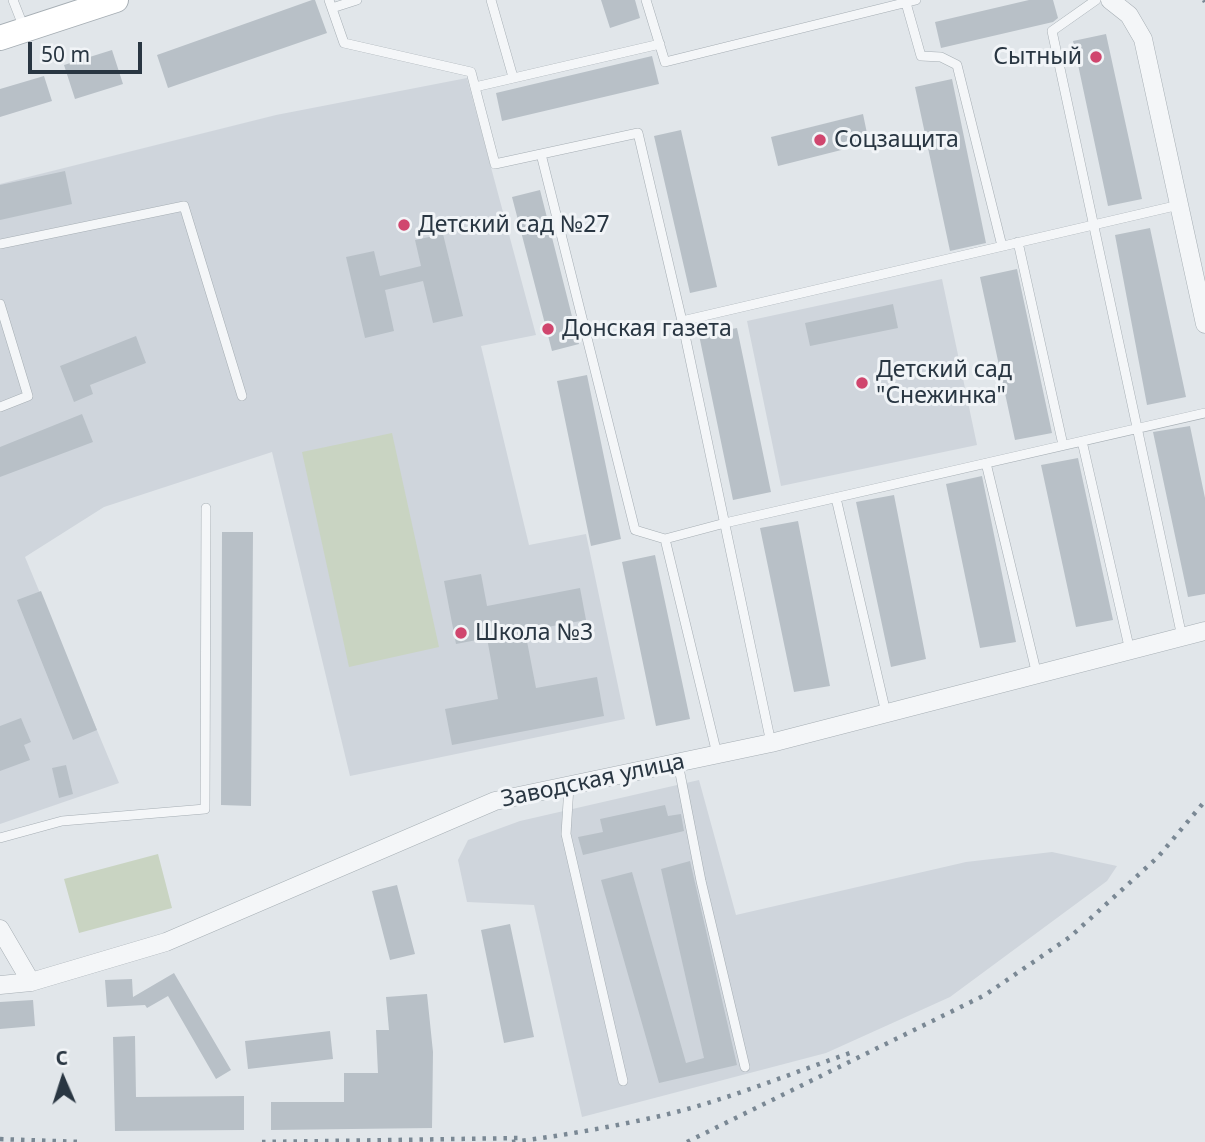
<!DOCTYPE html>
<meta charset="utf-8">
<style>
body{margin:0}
#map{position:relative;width:1205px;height:1142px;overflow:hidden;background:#e1e6ea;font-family:"Noto Sans",sans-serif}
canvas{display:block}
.north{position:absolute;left:28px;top:1044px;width:70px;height:70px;-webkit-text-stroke:5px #f1f4f7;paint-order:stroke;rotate:357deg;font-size:19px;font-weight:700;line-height:28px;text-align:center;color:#293642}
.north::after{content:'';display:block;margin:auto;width:24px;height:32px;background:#293642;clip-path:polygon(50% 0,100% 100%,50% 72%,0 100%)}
.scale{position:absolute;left:28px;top:42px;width:114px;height:32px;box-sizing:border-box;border:4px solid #293642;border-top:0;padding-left:9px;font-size:21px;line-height:24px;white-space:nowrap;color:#293642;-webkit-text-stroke:5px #f1f4f7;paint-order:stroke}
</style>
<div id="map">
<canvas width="1205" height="1142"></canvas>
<div class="north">С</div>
<div class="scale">50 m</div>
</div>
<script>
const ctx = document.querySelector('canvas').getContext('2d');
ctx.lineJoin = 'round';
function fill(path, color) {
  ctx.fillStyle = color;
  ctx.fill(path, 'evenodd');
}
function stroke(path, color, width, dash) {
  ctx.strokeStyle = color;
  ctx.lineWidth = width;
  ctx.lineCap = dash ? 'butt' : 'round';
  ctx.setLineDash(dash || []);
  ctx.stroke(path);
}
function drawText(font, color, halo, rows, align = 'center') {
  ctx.font = font + ' "Noto Sans",sans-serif';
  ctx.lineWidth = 6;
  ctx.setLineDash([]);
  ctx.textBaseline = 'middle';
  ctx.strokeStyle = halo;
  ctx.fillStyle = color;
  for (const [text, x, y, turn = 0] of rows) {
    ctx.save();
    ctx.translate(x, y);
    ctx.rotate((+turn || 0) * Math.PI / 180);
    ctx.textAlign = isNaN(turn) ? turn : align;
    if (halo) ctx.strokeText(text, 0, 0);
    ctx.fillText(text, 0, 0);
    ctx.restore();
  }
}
fill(new Path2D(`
 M467,78L536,335L481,346L529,545L586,534L625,719L350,776L272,452L104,507L25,557L119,783L0,824V184L276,115Z
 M942,279L977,445L781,486L747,321Z
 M699,780L736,915L966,862L1052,852L1117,866L1107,881L950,997L826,1053L582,1117L534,905L467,902L458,860L468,840L520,821Z`), '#cfd5dc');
fill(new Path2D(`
 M392,433L439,647L349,667L302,452Z
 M158,854L172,908L79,933L64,879Z`), '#c9d4c2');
fill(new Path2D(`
 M312,0H315L327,33L168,88L157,55Z
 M601,0H635L640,18L610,28Z
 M1029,0H1053L1058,18L1053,22L941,48L935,22Z
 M1106,34L1142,199L1108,206L1073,41Z
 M112,50L123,84L75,99L64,65Z
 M652,56L659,84L502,121L496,93Z
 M44,76L52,101L0,117V89Z
 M952,79L986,243L950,251L915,87Z
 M863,114L869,143L778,166L771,137Z
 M681,130L717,287L690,293L654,136Z
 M65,171L72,204L0,220V185Z
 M540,190L579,344L552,351L512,197Z
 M1150,228L1186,397L1147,405L1115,235Z
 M443,234L463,316L433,323L423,281L385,290L394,331L365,338L346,257L374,251L380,276L421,266L415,240Z
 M1017,269L1052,433L1015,440L980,277Z
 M893,304L898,328L810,346L805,323Z
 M737,328L771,492L733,500L699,335Z
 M136,336L146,363L90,385L93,394L74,402L60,366Z
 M587,375L621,539L591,546L557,381Z
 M82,414L93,442L0,477V447Z
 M1190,426L1205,498V594L1188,597L1153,432Z
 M1078,458L1113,620L1076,627L1041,465Z
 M982,476L1016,642L980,648L946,484Z
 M894,495L926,659L891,667L856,502Z
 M798,521L830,686L794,692L760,528Z
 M222,532H253L251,806L221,805Z
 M655,555L690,719L656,726L622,562Z
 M481,574L487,606L580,588L586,620L525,631L536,688L597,677L604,716L452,745L445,709L498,699L487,638L456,644L444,581Z
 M41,591L97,730L73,740L17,600Z
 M21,718L31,742L24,745L30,760L0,771V726Z
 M66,765L73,794L59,798L52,768Z
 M665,805L668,816L681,814L684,831L583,855L578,837L603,832L600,819Z
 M690,861L737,1065L659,1083L601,880L632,872L686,1063L704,1058L661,869Z
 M397,885L415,954L390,960L372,891Z
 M510,924L534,1037L504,1043L481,930Z
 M174,973L231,1070L216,1079L168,996L147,1008L145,1005L107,1007L105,980L132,979L133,997Z
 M427,994L433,1052L432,1128L271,1130V1102H344V1073H378L376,1030H389L386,997Z
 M33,1000L35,1026L0,1029V1002Z
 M330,1031L333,1059L248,1069L245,1041Z
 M135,1036L136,1097L244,1096V1130L115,1131L113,1037Z`), '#b8c0c7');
const lane = new Path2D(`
 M13,0L24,28
 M329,0L344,43L471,72L495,164L638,133L682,321L771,743
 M491,0L513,77
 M646,0L665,62L916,0
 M1096,0L1052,31L1182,637
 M906,3L921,56L941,57L957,65L1002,246
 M332,8L357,0
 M475,87L660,44
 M541,154L635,530L665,539
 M1018,242L1063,445
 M0,244L184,206L242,396
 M0,304L28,396L0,407
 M682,321L1179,205
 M1082,441L1130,651
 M986,463L1037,675
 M836,498L886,713
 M717,754L665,539L725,523L1205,413
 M678,763L701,881L745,1067
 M569,786L566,834L623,1081
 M0,838L62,821L205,809L206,508`);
const street = new Path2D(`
 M1110,0L1129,15L1143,39L1205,324
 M0,929L31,982
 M0,985L31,982L166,942L495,801L771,743L1205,631`);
const secondary = new Path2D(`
 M0,38L116,0`);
stroke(lane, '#a6aeb4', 10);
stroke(street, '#a6aeb4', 19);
stroke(secondary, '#a6aeb4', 26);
stroke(lane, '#f4f6f8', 9);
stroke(street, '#f4f6f8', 18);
stroke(secondary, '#fff', 24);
stroke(new Path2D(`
 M1204,0L1205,2
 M0,1139L83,1142
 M262,1142L521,1138
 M512,1142C561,1136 611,1127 660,1116C725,1101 789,1074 853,1052
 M687,1142L985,995L1070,937L1158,857L1205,801`), '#7a8894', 4.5, [3.5, 7]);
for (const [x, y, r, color] of [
 [1096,57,7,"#d0466e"],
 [820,140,7,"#d0466e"],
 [404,225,7,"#d0466e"],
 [548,329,7,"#d0466e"],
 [862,383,7,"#d0466e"],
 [461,633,7,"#d0466e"]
]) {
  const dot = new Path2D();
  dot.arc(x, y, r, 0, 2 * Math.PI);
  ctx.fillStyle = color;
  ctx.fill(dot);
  stroke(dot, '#f1f4f7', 2.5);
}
drawText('23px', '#293642', '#f1f4f7', [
 ["Сытный",1082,57,"right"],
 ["Соцзащита",834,140],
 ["Детский сад №27",418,225],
 ["Донская газета",562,329],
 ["Детский сад",876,370],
 ["\"Снежинка\"",876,396],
 ["Школа №3",475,633]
], 'left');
drawText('23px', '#293642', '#f1f4f7', [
 ["Заводская улица",593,781,-12]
]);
</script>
